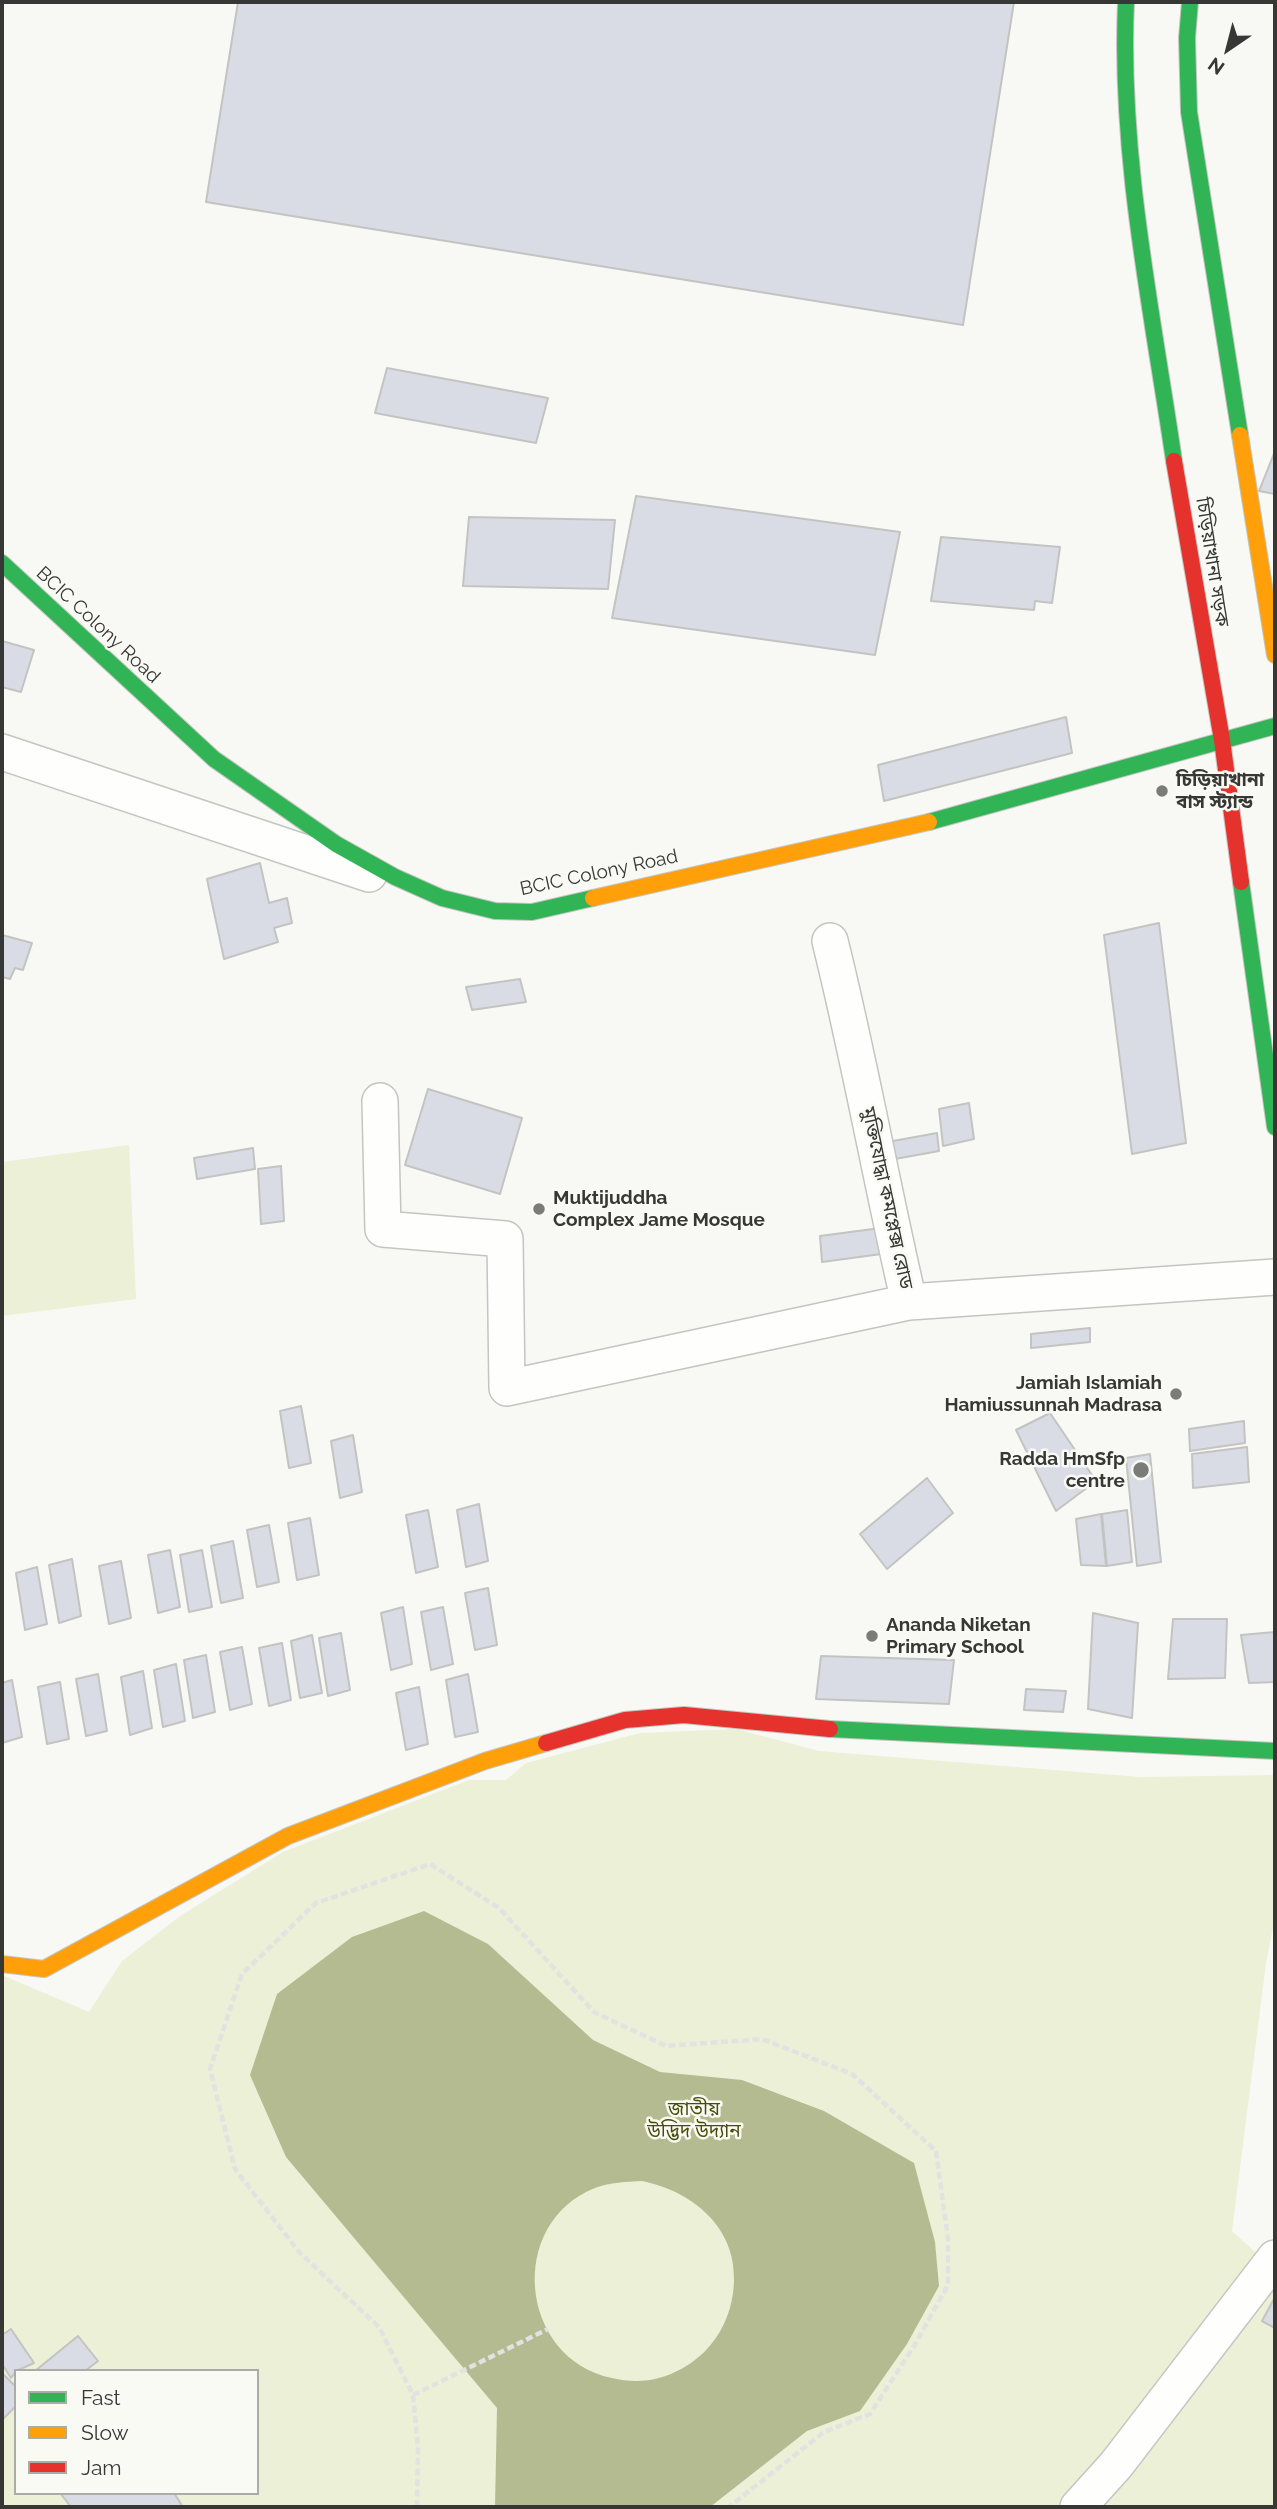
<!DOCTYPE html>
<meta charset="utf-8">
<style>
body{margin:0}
#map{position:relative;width:1277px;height:2509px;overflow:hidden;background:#f8f9f4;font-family:Raleway,sans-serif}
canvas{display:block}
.frame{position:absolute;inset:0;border:4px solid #373735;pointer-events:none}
.legend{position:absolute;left:14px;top:2369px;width:245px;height:126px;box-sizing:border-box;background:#f9faf3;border:2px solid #abaca7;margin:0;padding:9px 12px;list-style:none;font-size:21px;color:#373735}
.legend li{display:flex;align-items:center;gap:14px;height:35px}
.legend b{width:35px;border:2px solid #abaca7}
.north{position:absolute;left:1193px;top:14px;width:70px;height:70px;-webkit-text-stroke:5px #f9faf3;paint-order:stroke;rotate:215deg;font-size:19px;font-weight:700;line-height:28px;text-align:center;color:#373735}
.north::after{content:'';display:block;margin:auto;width:24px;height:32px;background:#373735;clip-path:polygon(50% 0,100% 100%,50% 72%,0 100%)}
</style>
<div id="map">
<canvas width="1277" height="2509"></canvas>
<div class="frame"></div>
<ul class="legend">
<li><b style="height:9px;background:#30b455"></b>Fast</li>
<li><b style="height:9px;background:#ff9f0a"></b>Slow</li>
<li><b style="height:9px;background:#e5322d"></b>Jam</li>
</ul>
<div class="north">N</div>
</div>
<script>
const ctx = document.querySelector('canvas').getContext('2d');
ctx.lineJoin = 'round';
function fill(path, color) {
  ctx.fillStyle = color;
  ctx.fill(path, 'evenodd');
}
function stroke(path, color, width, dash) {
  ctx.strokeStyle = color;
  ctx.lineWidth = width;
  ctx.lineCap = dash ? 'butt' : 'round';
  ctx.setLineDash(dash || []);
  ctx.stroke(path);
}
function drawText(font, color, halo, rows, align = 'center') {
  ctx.font = font + ' Raleway,"Noto Sans Bengali",sans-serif';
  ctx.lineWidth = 5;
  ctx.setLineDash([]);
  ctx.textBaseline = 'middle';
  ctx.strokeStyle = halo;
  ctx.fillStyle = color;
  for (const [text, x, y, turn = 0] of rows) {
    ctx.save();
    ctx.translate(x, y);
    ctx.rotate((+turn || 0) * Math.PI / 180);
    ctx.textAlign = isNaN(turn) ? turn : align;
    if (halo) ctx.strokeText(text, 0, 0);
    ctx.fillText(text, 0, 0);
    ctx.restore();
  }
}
fill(new Path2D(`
 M129,1145L136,1299L2,1316V1162Z
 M736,1729L819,1751L1140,1777L1275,1775V1918L1266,1963L1232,2231L1275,2270V2507H2V1975L89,2012L122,1961L180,1916L283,1852L469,1780H506L526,1763L640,1733ZM16,2371H257V2493H16Z`), '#ebf0d7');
fill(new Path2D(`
 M424,1911L488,1944L593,2040L660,2072L742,2080L824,2111L914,2163L935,2242L939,2286L907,2344L860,2411L807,2431L710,2507H495L497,2408L286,2157L250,2075L277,1994L352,1937ZM642,2181C691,2191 736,2226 734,2281C733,2317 715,2350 683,2368C660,2381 637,2384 612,2378C519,2359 506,2223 595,2188C611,2182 626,2182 642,2181Z`), '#b5bb91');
const building = new Path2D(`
 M238,2H1014L963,325L206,202Z
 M387,368L548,398L536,443L375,413Z
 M1275,451V494L1259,491Z
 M636,496L900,532L875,655L612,618Z
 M469,517L615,520L608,589L463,586Z
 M941,537L1060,547L1052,603L1035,601L1034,610L931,601Z
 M2,641L34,650L21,692L2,687Z
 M1066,717L1072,753L884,801L878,765Z
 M260,863L269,903L287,898L292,923L274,928L278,942L224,959L207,879Z
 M1159,923L1186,1143L1132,1154L1104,935Z
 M2,935L32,943L23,970L15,968L10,979L2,977Z
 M520,979L526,1002L472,1010L466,987Z
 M428,1089L522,1118L500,1194L405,1165Z
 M969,1103L974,1139L943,1146L939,1109Z
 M937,1133L939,1151L884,1161L882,1143Z
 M253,1148L255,1169L197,1179L194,1158Z
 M281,1166L284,1221L261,1224L258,1169Z
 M888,1227L889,1253L822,1262L820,1236Z
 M1090,1328V1342L1031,1348V1334Z
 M301,1406L311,1463L289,1468L280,1411Z
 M1050,1413L1096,1481L1056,1511L1016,1430Z
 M1244,1421L1245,1443L1190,1451L1189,1429Z
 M353,1435L362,1492L340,1498L331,1441Z
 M1247,1447L1249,1482L1193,1488L1192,1454Z
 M1150,1454L1161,1562L1137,1566L1126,1458Z
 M927,1478L953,1513L887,1569L860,1534Z
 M479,1504L488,1561L466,1567L457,1510Z
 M428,1510L438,1567L416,1573L406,1515Z
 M1127,1510L1132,1562L1107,1566L1102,1514Z
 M1101,1514L1106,1566L1081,1565L1076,1519Z
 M310,1518L319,1575L297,1580L288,1523Z
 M269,1525L279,1582L257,1587L247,1530Z
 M233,1541L243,1598L221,1603L211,1546Z
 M170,1550L180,1607L158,1613L148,1555Z
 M202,1550L212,1607L189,1612L180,1555Z
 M72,1559L81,1616L59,1623L49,1565Z
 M121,1561L131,1618L109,1624L99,1566Z
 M37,1567L47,1624L25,1630L16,1573Z
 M488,1588L497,1645L475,1650L465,1593Z
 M403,1607L412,1664L391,1670L381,1613Z
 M443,1607L453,1664L431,1670L421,1612Z
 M1093,1613L1138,1623L1132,1718L1088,1709Z
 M1173,1619H1227L1225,1678L1168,1679Z
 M1275,1632V1682L1249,1683L1241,1635Z
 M341,1633L350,1690L328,1696L319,1638Z
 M312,1635L322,1693L300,1698L291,1641Z
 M282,1643L291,1700L269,1706L259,1648Z
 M242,1647L252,1704L230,1710L220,1652Z
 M206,1655L215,1712L193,1718L184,1660Z
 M821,1656L954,1660L949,1704L816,1699Z
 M176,1664L185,1721L163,1727L154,1670Z
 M143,1671L152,1728L130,1735L121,1677Z
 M98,1674L107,1731L86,1736L76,1679Z
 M468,1674L478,1732L455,1737L446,1680Z
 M12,1680L22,1737L2,1743V1683Z
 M60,1682L69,1739L47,1744L38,1687Z
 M419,1687L428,1744L406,1750L396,1693Z
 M1026,1689L1066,1691L1063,1712L1024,1710Z
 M1275,2297V2328L1262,2321Z
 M11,2329L34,2363L16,2371L11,2378L2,2364V2335Z
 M78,2336L98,2361L85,2371H35Z
 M2,2373L16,2387V2406L2,2420Z
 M60,2493H174L183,2507H71Z`);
fill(building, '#d9dce5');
stroke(building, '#c3c4c2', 2);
const street = new Path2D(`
 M2,752L369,874
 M830,941C860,1061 881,1182 909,1302L1275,1277
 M380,1101L383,1229L505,1239L507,1388L909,1302
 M1078,2507L1116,2465L1275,2258`);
const fast = new Path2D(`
 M1126,2C1119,156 1152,310 1174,461
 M1190,2L1187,38L1189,112L1240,435
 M2,563L214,759L336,844L395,877L442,898L495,911L532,912L593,898
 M929,822L1275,726
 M1241,882L1275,1127
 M830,1729L1275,1751`);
const slow = new Path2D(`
 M1240,435L1275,655
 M593,898L929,822
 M2,1964L44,1969L288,1836L485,1761L546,1743`);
const jam = new Path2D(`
 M1174,461L1222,740L1241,882
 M546,1743L625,1720L684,1715L830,1729`);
stroke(street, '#c4c5c1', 38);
stroke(fast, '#c4c5c1', 18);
stroke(slow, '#c4c5c1', 18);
stroke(jam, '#c4c5c1', 18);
stroke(new Path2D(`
 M413,2395L548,2329
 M417,2507L418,2447L413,2395L379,2327L299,2252L235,2169L210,2069L242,1974L316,1903L430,1864L499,1908L594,2012L666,2046L762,2039L852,2074L936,2151L948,2239V2285L914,2346L870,2414L824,2432L729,2507`), '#e2e2e1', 4.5, [7, 3.5]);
stroke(street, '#fefefd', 35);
stroke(fast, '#30b455', 16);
stroke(slow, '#ff9f0a', 16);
stroke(jam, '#e5322d', 16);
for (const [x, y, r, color] of [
 [1162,791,7,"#7b7b78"],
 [539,1209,7,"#7b7b78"],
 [1176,1394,7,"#7b7b78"],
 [1141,1470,9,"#7b7b78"],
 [872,1636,7,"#7b7b78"]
]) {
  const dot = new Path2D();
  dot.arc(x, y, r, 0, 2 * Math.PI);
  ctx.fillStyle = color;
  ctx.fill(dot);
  stroke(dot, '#f9faf3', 2.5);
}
drawText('19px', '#373735', '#f9faf3', [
 ["চিড়িয়াখানা সড়ক",1212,562,81],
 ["BCIC Colony Road",98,625,43],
 ["BCIC Colony Road",599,873,-12],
 ["মুক্তিযোদ্ধা কমপ্লেক্স রোড",887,1198,78]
]);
drawText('bold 19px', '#373735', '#f9faf3', [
 ["চিড়িয়াখানা",1176,780],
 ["বাস স্ট্যান্ড",1176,802],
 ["Muktijuddha",553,1198],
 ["Complex Jame Mosque",553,1220],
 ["Jamiah Islamiah",1162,1383,"right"],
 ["Hamiussunnah Madrasa",1162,1405,"right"],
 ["Radda HmSfp",1125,1459,"right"],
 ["centre",1125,1481,"right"],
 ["Ananda Niketan",886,1625],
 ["Primary School",886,1647]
], 'left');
drawText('19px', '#474e08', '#f9faf3', [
 ["জাতীয়",694,2109],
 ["উদ্ভিদ উদ্যান",694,2131]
]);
</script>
